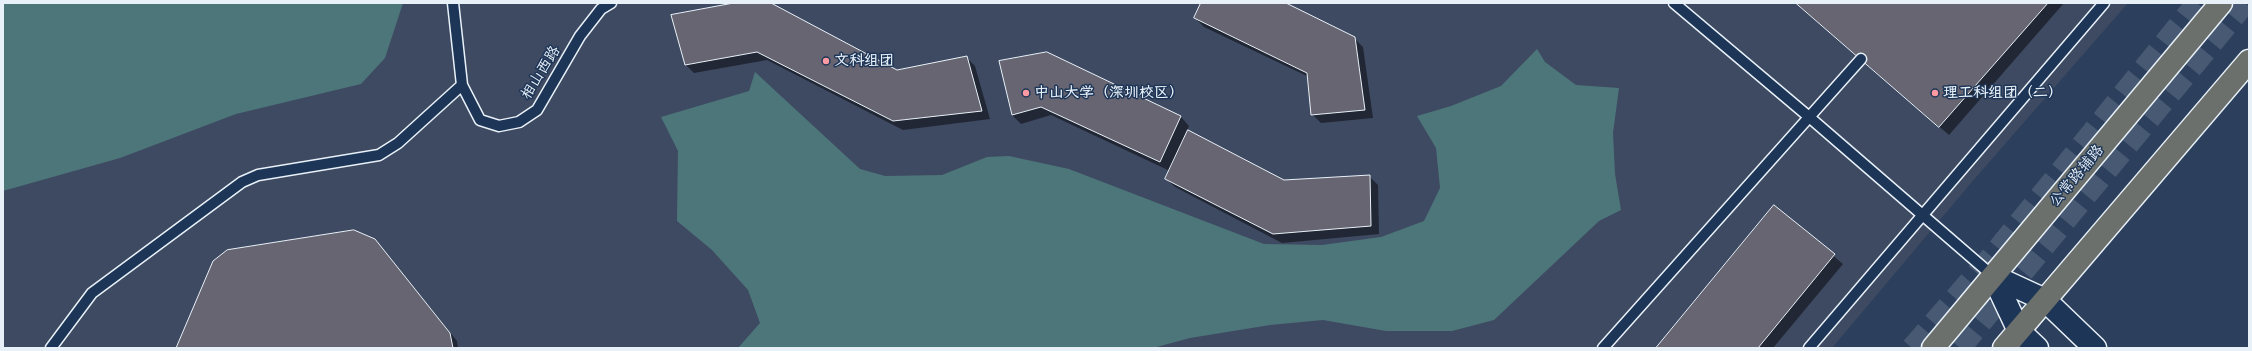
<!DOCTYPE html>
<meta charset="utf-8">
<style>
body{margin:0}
#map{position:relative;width:2252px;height:351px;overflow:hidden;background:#2c3f5c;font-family:Itim,sans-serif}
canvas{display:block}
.frame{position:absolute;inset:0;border:4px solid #e8f1f8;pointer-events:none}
</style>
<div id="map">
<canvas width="2252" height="351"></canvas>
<div class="frame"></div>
</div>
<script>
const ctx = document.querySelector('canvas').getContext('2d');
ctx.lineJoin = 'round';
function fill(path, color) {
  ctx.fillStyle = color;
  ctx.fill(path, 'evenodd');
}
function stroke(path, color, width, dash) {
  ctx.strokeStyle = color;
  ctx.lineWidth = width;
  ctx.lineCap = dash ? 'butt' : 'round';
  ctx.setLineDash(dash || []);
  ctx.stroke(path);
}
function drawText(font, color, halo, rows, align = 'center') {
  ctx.font = font + ' Itim,"LXGW WenKai TC",sans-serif';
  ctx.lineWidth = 3;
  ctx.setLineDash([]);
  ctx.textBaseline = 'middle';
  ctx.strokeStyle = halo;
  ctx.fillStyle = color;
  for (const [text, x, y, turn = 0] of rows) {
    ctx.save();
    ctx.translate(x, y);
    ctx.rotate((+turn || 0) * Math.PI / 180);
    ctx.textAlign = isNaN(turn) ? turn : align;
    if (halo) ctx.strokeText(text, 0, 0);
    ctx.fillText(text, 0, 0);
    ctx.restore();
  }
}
fill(new Path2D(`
 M3,3H2128L1971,183L1832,348H3Z`), '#3e4a62');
fill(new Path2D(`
 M3,3H403L385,58L361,84L236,114L120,158L3,191Z
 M1537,49L1545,62L1576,85L1619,88L1613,133L1615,174L1621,210L1599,221L1494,320L1452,331H1386L1323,320L1270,325L1190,338L1153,348H738L760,323L748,290L712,250L677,221L678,151L661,117L749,91L755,72L860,169L885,176L942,175L987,157L1009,156L1069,169L1264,244L1322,245L1381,237L1424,221L1440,188L1436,148L1417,116L1451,106L1501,86Z`), '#4d767a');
fill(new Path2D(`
 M739,3H769L897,71L966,57L975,66L990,119L903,130L767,60L694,73L685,64Z
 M1202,3H1283L1354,38L1363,47L1373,118L1321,123L1312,114L1309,77L1204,27L1195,18Z
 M1796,3H2064L1949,135Z
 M1000,62L1181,117L1189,126L1183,139L1284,181L1369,176L1378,185L1379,234L1282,243L1175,187L1166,179L1170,171L1051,115L1021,124L1012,115Z
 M1774,206L1843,264L1773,348H1657Z
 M375,240L457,341L458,348H177Z`), '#0007');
const building = new Path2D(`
 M734,3H771L897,70L967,56L982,111L893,121L757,52L685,65L671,15Z
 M1201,3H1286L1355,37L1365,110L1311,115L1307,73L1194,18Z
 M1796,3H2048L1939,127Z
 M1047,52L1181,116L1160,162L1041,107L1012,115L999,61Z
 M1188,130L1284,180L1370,175L1371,226L1273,234L1165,179Z
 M1774,205L1835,254L1758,348H1656Z
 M354,230L375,239L450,333L453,348H176L213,261L227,250Z`);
fill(building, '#676571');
stroke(building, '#e8f1f8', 1);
stroke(new Path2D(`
 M1912,348L1998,249L2197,3
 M1960,348L2245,3`), '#485a73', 22, [22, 11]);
const lane = new Path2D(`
 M453,3L462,85L480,120L499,126L519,122L537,110L580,36L601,9L611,3
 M1674,3L1808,116L1993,276
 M51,348L92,293L242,182L258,175L379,155L398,143L462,85
 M1603,348L1861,59
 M1809,348L2104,3`);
const secondary = new Path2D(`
 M1993,276L2045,300L2095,348
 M1993,276L2019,331L2037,348`);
const primary = new Path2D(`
 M1933,348L2221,3
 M2004,348L2249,61`);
stroke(lane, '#e8f1f8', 13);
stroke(secondary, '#e8f1f8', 25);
stroke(primary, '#e8f1f8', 25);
stroke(lane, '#1d3557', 10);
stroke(secondary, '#1d3557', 22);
stroke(primary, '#6c706d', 22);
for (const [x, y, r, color] of [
 [826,61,4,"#ff9aa2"],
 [1026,93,4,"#ff9aa2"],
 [1935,93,4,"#ff9aa2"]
]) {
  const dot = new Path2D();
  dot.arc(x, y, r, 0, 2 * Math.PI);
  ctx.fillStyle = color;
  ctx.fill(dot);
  stroke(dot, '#1d3557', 1.5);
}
drawText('bold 15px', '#e8f1f8', '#1d3557', [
 ["文科组团",834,61],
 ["中山大学（深圳校区）",1034,93],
 ["理工科组团（二）",1943,93]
], 'left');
drawText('15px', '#e8f1f8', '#1d3557', [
 ["相山西路",541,73,-58],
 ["公常路辅路",2077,176,-50]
]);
</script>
